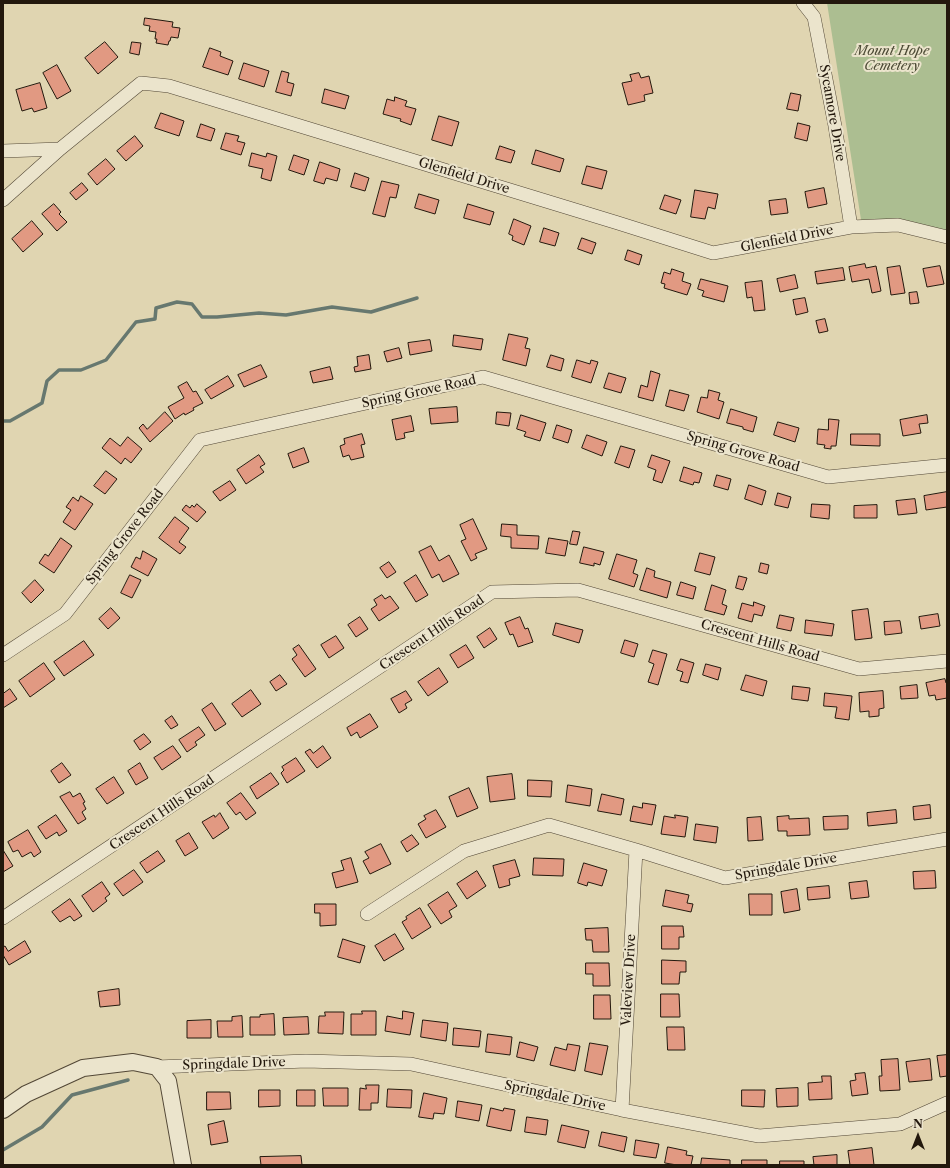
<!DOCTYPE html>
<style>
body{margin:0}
#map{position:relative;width:950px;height:1168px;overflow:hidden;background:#e0d5b1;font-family:"Libre Caslon Text",serif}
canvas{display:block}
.frame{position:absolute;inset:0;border:4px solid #23180d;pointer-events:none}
.north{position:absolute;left:898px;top:1116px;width:40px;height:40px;-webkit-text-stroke:3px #ebe4cc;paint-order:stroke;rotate:0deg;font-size:11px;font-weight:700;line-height:16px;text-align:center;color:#23180d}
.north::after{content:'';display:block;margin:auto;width:14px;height:18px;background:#23180d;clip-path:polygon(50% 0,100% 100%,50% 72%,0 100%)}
</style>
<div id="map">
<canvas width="950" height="1168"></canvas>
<div class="frame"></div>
<div class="north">N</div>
</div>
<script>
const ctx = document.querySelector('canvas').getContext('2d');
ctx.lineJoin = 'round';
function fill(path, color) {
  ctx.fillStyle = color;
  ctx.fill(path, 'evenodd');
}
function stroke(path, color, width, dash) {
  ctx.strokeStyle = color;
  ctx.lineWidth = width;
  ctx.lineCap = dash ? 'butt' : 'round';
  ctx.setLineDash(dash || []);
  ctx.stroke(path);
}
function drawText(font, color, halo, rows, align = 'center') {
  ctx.font = font + ' "Libre Caslon Text",serif';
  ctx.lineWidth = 4;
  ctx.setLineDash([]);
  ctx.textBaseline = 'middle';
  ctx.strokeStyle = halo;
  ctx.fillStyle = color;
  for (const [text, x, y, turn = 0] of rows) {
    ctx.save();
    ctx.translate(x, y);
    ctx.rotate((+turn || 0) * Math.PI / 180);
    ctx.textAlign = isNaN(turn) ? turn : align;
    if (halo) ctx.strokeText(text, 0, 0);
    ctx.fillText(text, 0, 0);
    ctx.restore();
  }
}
fill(new Path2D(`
 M827,3H947V237L862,226Z`), '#acbe91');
stroke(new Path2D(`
 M3,421H10L42,403L47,381L59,370H81L106,360L136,322L155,319L156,308L177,302L192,304L202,317H217L259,313L286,315L332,307L371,312L417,298
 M3,1150L42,1127L72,1095L128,1080`), '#67786f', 3.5);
const building = new Path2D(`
 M145,18L173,22L172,27L180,28L178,38L171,37L170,41H169L168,45L156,43L157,39H155L156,32L149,31L150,26L144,25Z
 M105,42L118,57L98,74L85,58Z
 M132,42L141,43L139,55L130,53Z
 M210,48L221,52L220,56L233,61L228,75L203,67Z
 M244,63L269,71L264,87L239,79Z
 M57,65L71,91L57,99L43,73Z
 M282,71L289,73L287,82L294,84L291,96L276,92Z
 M639,73L641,78L649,76L653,93L644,95L645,101L628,105L622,83L632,81L630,75Z
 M40,83L47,108L34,112L32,108L22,111L16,90Z
 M325,89L349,96L345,109L322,103Z
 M791,93L801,95L798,111L787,109Z
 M395,97L407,101L405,106L416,109L411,125L400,121L401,119L383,114L387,99L394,101Z
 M161,113L184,121L179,136L155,128Z
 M439,116L459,122L452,146L432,140Z
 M798,123L810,126L807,141L795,138Z
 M201,124L215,129L211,141L197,137Z
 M226,133L239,136L237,141L245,143L241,155L221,149Z
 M135,136L143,146L126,161L117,151Z
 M500,146L515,151L511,163L496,159Z
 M536,150L564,159L560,172L532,164Z
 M252,153L266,157L267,153L277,156L271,181L261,178L263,169L249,166Z
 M294,155L309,160L304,175L289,170Z
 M106,159L115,169L97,185L88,174Z
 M320,162L340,169L337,181L326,178L324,184L314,181Z
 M587,166L607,171L602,189L582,184Z
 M355,173L369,178L365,191L351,187Z
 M382,181L399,185L396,198L390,197L385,217L373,214Z
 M82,183L88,190L76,200L70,193Z
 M824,188L827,204L808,208L805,192Z
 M695,190L718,194L715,209L708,207L705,219L691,217Z
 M419,194L439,200L435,214L415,208Z
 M665,195L681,200L676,214L660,209Z
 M786,199L788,213L771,215L769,201Z
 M54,204L61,212L59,214L67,222L57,231L42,214Z
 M468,204L494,212L490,225L464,218Z
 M514,219L531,226L524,245L512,240L513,236L509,234Z
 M32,221L43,234L23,252L12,239Z
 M544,228L559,233L555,246L540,242Z
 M582,238L596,243L592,254L578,249Z
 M628,250L642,255L639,265L625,260Z
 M865,264L866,268L876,266L881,291L872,293L869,279L852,282L849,267Z
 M900,266L905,293L891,295L887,268Z
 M940,266L944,284L927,287L923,269Z
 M843,268L845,280L817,284L815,272Z
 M672,269L684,273L682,281L691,284L687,295L664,288L665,284L661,283L664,272L670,274Z
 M795,275L798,288L780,292L777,279Z
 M701,279L728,286L724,302L702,296L704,291L698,289Z
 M762,281L765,310L754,311L752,297L747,298L745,283Z
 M917,292L919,303L910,304L909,293Z
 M805,298L808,312L796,315L793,300Z
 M825,319L828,331L819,333L816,321Z
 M509,334L528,338L525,348L530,349L526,366L503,360Z
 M454,335L483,339L481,350L453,346Z
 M430,340L432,351L410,355L408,343Z
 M399,348L402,358L387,362L384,352Z
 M369,355L371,369L355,372L354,367L358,366L357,357Z
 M551,355L564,359L561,371L547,367Z
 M577,360L590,364L591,360L598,362L591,383L572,377Z
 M261,365L267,377L244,387L238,375Z
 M330,367L333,379L313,383L310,372Z
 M651,371L660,374L653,401L638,397L641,385L647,387Z
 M609,373L626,378L621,393L604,388Z
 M228,376L234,386L211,399L205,390Z
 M187,382L193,392L196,391L203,403L193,408L194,410L185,415L184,413L175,419L168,407L184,398L178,387Z
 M670,390L689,395L684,411L666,406Z
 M709,390L720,393L718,400L724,402L719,419L697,412L701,397L707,398Z
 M457,407L458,422L431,424L429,409Z
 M731,409L757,417L753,432L743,429V427L727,423Z
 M165,412L173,421L150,442L139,428L143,424L147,429Z
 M497,412L511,413L509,426L496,424Z
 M521,415L546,423L540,441L524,436L526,432L517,429Z
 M927,415L928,423L919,424L921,433L903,436L900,420Z
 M411,416L414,431L404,433L405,438L396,440L392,420Z
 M829,419L839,420L836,446H831V449L824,448L825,445L817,444L818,429L828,430Z
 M778,422L799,428L795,442L774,435Z
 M557,425L572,430L568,443L553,438Z
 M362,434L365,444L361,445L364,457L351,460L349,455L343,457L340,446L345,444L344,439Z
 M851,434H880V446L851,445Z
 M587,435L607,442L602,456L582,448Z
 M128,437L142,449L131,463L125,458L121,464L102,448L110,438L120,446Z
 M621,446L635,450L629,468L615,463Z
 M304,448L309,462L293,468L288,454Z
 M259,455L265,464L260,467L264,472L246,484L237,470Z
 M652,455L670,461L662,483L653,480L656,470L648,467Z
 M684,467L702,473L699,483L694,482L693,485L680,481Z
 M106,471L117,479L105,494L94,486Z
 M717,475L731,479L728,490L714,486Z
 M230,481L236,490L220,501L213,492Z
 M749,485L766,491L762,505L745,499Z
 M947,492V507L926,510L924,496Z
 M778,493L791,497L788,508L775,505Z
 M81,496L93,504L75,530L63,522L71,510L66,507L73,497L78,501Z
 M915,499L917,513L898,515L896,501Z
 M197,504L206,512L197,522L182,510L186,505L190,508L192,505L194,507Z
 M812,504L830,505L829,519L811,517Z
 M877,505V518H854V506Z
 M175,517L189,528L179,542L186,547L180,554L159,538Z
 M473,519L487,549L475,554L477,558L471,561L461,541L466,539L460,525Z
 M502,524L517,525V535L539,536L538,549L511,548V537L501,536Z
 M573,531L580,532L577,545L570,544Z
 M61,538L72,546L54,573L39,563L45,554L48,556Z
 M549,538L568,541L565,556L546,553Z
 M431,546L439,561L449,555L459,574L443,582L439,574L432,578L419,552Z
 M584,547L604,552L600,565L594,563V566L580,563Z
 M143,551L157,559L148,576L131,567L136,557L140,559Z
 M700,553L715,557L710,575L695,571Z
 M617,554L637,560L633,573L638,575L634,587L609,579Z
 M389,562L396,572L387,578L380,568Z
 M761,563L769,565L767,574L759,572Z
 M647,568L655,571L654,577L671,582L667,598L640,590Z
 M130,575L141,580L132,598L121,593Z
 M416,575L428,595L416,602L404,583Z
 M739,576L747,578L743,590L736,588Z
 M35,580L44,590L31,603L22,593Z
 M681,582L696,587L693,599L677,595Z
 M712,585L726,590L722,604L727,606L724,615L705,610Z
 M382,595L385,599L390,596L399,608L379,621L371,609L377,605L374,600Z
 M754,602L765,606L762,616L754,614L752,622L738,618L742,603L753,606Z
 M111,608L120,618L108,629L99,619Z
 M868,609L872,638L855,640L852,611Z
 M938,614L940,626L921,629L919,617Z
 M780,615L794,618L791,631L777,628Z
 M360,617L368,629L356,637L348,625Z
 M520,617L525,629L528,628L533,642L518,647L513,634L510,635L505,623Z
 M806,620L834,624L832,636L805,633Z
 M900,621L902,633L885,635L884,622Z
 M556,623L583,630L579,643L553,635Z
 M490,628L497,639L484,648L477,637Z
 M336,636L344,648L329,658L321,645Z
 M625,640L638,644L634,657L621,653Z
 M84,641L94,655L64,676L54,662Z
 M299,645L316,669L305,677L292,659L297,655L293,649Z
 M466,645L474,658L458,668L450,655Z
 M653,650L667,654L658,685L648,682L654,664L649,662Z
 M681,659L694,663L688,683L680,681L683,672L677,670Z
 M44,663L55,679L30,697L19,681Z
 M706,664L721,668L718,680L703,675Z
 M439,668L448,682L428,696L418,682Z
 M280,675L287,684L276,691L270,682Z
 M746,675L767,681L763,696L741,690Z
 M945,679L946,683H947V698L936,700L935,695L929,696L926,683Z
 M917,685L918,698L901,699L900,687Z
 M793,686L810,688L808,701L792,699Z
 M10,689L17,699L3,708V694Z
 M251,690L261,704L242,717L232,704Z
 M406,691L412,700L405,704L407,708L399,713L391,699Z
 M883,691L884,708L879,709V716L869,717V711L860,712L859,693Z
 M825,693L852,696L849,720L835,718L837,707L824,706Z
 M212,703L226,724L215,731L202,710Z
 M370,714L378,727L360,738L357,732L351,736L347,728Z
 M172,716L178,725L171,729L165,721Z
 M199,727L205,735L195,742L197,745L187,752L179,740Z
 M144,734L151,742L140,750L134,741Z
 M173,746L181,757L162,770L154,758Z
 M323,746L331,758L317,768L305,752L310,749L313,753Z
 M296,758L305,771L287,783L281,773L284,770L282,767Z
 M62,763L71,775L59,783L51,771Z
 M140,763L148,778L136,785L128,771Z
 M271,773L279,784L257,799L250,787Z
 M512,774L515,799L490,802L487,777Z
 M114,777L124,793L107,804L96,789Z
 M528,780L552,781L551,797L528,796Z
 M568,785L592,789L590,806L566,802Z
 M469,788L478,808L457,817L449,797Z
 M70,792L73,797L80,793L85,802L83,803L86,809L82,812L86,819L78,824L60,797Z
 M241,793L256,813L246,820L240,812L236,815L227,803Z
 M602,794L624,799L621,815L598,811Z
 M643,803L656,805L652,825L630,821L633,806L642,808Z
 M930,805L931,818L914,820L913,807Z
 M436,810L446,827L426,838L418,824L426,819L424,816Z
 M896,810L897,823L868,826L867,813Z
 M220,813L229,828L213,839L202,822L214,815L215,817Z
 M56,815L67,831L59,836L57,832L46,839L38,827Z
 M675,815L688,817L685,837L661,834L664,816L675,818Z
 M789,816V819L809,818L810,835L787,836V831H778L777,817Z
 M848,816V829L824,830L823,817Z
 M761,817L763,840L748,841L747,818Z
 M696,824L718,827L716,843L694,840Z
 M28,830L41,852L34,857L31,852L22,857L18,850L13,852L8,842Z
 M189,833L198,848L185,856L176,841Z
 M412,835L419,844L407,852L401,842Z
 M381,844L391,864L370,874L363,861L369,858L365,852Z
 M3,850L13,866L3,872Z
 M158,851L165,861L147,873L140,863Z
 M351,858L358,882L336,888L332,873L344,870L341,861Z
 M534,858L564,859L563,876L533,875Z
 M515,860L520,876L509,879L510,885L499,888L493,866Z
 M584,863L607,870L602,886L588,882L587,886L578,883Z
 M134,870L143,882L123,896L114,884Z
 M477,871L486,886L467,899L457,884Z
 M935,871L936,888L914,889L913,872Z
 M867,881L869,897L851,899L849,883Z
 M102,882L110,894L105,898L107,901L93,912L82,896Z
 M829,886L830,898L808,900L807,888Z
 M797,889L800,910L784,913L781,892Z
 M666,890L689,895L687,903L693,904L691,912L663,906Z
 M448,892L457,906L449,911L452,917L441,924L428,905Z
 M749,894H772V915H750Z
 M70,899L82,916L74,921L70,916L60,922L52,912Z
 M315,904H336V925L320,926V913H315Z
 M420,908L431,927L412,939L402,922L407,919L406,917Z
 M662,926H683L684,937H679V949H662Z
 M608,928L609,952H593L592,940H586L585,929Z
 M395,934L404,949L384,961L375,946Z
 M343,939L365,946L360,963L338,957Z
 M25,941L31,952L9,965L3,955V947L5,946L8,951Z
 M662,960L686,961V972H680L679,984H662Z
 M586,963H609L610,986H593V974H586Z
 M119,989L120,1005L100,1007L98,992Z
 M661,994H679L680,1017H661Z
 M594,995H610L611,1019H594Z
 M362,1011H376V1035H351V1014H362Z
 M403,1011L414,1013L410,1035L385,1031L387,1016L402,1019Z
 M325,1012H344L343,1034L318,1033L319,1016H325Z
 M274,1014L275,1035H250V1017H260V1015Z
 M242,1016L243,1037H218L217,1021H232V1017Z
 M308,1017L309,1034L284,1035L283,1018Z
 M211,1020V1038H187V1021Z
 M423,1020L448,1023L446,1041L421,1037Z
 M667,1027H684L685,1050H668Z
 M454,1028L481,1031L479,1047L453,1045Z
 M488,1034L512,1037L510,1055L486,1052Z
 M520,1042L538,1047L534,1061L517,1057Z
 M590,1043L608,1046L602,1075L585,1071Z
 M568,1044L580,1046L575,1071L550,1065L555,1047L566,1050Z
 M947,1055V1076L940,1077L937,1056Z
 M898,1059L900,1090L880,1091L879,1076H882L881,1060Z
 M930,1059L932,1080L909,1082L906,1062Z
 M865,1073L868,1094L852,1096L850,1081L856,1080L855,1074Z
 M822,1076H831L832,1099L809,1100L808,1083L822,1082Z
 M366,1085H379L378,1103H371V1110H359L360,1088L366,1089Z
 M323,1088H348V1106H324Z
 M798,1088V1106L777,1107L776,1089Z
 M388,1089L412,1090L411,1108L387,1107Z
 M259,1090H280V1106L259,1107Z
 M297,1090H315V1106H297Z
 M742,1090H765L764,1107L742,1106Z
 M207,1092H230L231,1109L207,1110Z
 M424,1093L447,1098L444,1114L434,1113L433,1119L419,1117Z
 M458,1101L482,1105L479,1121L456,1117Z
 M491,1108L503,1111L504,1108L515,1110L511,1131L487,1126Z
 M527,1117L548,1120L546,1135L525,1132Z
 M224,1121L228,1142L211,1145L208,1125Z
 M562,1125L589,1131L585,1148L558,1142Z
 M602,1132L627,1137L624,1152L599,1146Z
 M636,1140L659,1144L656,1158L634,1155Z
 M668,1147L687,1151L686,1155L693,1156L691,1165H677L665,1163Z
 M872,1148L874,1165H850L848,1151Z
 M837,1155V1165H814L813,1157Z
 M301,1156L302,1165H261L260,1157Z
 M702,1158L730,1160V1165H701Z
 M742,1160H767V1165H742Z
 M780,1161H804V1165H780Z`);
fill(building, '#e19982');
stroke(building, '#23180d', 1);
const minor = new Path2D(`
 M803,3L814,17L835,126L851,227
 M3,151L60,149L141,83L169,86L618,223L713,253L851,227L898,225L947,237
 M3,200L60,149
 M3,655L65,614L200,440L483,377L828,477L947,465
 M367,914L464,851L549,825L636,850L725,878L947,839
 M3,918L492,592L578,590L859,669L947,661
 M157,1067L306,1061L411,1064L622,1110L759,1136L900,1124L947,1103
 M622,1110L636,850`);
const tertiary = new Path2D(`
 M3,1110L26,1094L83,1068L133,1062L157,1067L168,1081L183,1165`);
stroke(minor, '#524736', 14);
stroke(tertiary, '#524736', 18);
stroke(minor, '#ebe4cc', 13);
stroke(tertiary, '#ebe4cc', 16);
drawText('italic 13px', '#4c4a35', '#ebe4cc', [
 ["Mount Hope",892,51],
 ["Cemetery",892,66]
]);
drawText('13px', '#23180d', '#ebe4cc', [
 ["Sycamore Drive",832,113,80],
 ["Glenfield Drive",464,176,17],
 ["Glenfield Drive",787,239,-11],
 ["Spring Grove Road",419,392,-12],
 ["Spring Grove Road",743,452,16],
 ["Spring Grove Road",125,537,-52],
 ["Crescent Hills Road",432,633,-34],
 ["Crescent Hills Road",760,641,16],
 ["Crescent Hills Road",162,813,-34],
 ["Springdale Drive",786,867,-10],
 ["Valeview Drive",629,980,-87],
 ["Springdale Drive",234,1064,-2],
 ["Springdale Drive",555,1096,12]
]);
</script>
